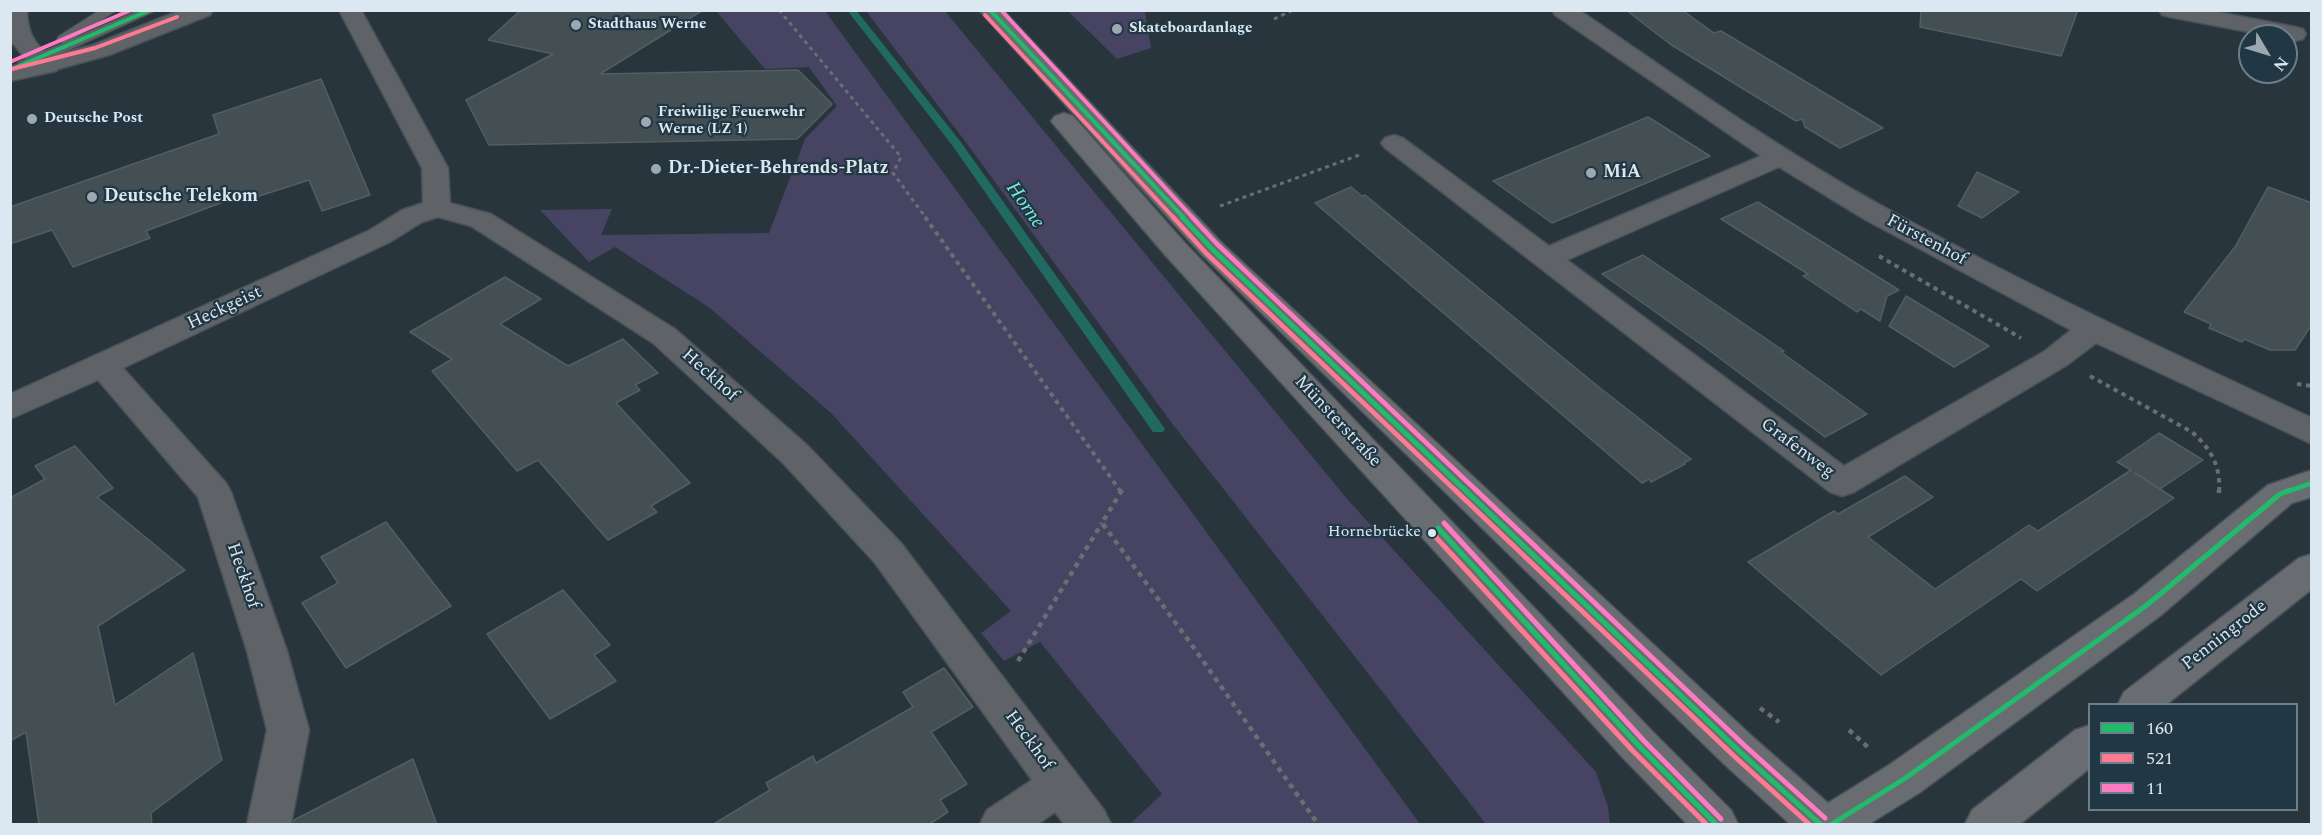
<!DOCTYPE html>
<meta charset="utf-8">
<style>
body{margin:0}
#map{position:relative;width:2322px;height:835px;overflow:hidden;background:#29353c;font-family:Spectral,serif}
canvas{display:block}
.frame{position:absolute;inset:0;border:12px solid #dbe8f1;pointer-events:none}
.legend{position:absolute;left:2088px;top:703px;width:210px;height:108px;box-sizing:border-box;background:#213744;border:2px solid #6b7e89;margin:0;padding:8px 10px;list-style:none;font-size:18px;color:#dbe8f1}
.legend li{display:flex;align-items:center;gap:12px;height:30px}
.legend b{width:30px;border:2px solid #6b7e89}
.north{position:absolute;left:2238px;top:24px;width:60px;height:60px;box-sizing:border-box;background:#213744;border:2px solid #6b7e89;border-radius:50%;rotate:128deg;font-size:16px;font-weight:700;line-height:24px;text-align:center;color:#dbe8f1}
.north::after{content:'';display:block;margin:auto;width:21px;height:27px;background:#9da9b2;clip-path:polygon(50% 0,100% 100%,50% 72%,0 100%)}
</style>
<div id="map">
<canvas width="2322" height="835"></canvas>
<div class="frame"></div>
<ul class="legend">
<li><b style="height:8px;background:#20bc6c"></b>160</li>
<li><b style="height:8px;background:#fe7a93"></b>521</li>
<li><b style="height:8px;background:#fe7ac1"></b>11</li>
</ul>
<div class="north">N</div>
</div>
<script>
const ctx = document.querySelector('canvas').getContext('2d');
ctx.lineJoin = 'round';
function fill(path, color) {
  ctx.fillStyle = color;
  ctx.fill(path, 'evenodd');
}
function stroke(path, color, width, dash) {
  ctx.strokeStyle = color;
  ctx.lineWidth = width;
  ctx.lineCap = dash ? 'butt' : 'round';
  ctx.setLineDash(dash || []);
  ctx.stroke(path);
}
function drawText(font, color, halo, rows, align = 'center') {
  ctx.font = font + ' Spectral,serif';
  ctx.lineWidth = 4.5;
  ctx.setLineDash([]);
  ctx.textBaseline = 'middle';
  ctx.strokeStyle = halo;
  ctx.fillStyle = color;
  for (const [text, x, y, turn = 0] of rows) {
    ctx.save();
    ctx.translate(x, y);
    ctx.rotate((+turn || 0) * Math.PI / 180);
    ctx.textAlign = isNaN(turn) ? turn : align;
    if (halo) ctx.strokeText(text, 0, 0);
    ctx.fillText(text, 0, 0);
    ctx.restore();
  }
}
fill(new Path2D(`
 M716,11H825L1420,824H1130L1162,794L1040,642L1004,661L981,633L1011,611L831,413L710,308L615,247L589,262L540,210L612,209L601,235L769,233L805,139L837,106L809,67L765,69Z
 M866,11H945L1348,500L1596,772L1608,807L1610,824H1486L1171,422L965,141Z
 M1068,11H1145L1151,48L1117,59Z`), '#464462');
fill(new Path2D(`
 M847,10H856L960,141L1163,426L1165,429L1163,432H1153L952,145Z`), '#206a62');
const building = new Path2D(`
 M521,10H703L600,74L798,70L832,104L797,139L489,145L466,100L553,54L488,40Z
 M1626,10H1682L1714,33L1721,31L1883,128L1840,148L1805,127L1802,119L1796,121L1670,44Z
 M1921,10H2078L2061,56L1920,27Z
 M321,79L370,195L322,211L309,180L253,198L250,192L146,231L150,238L73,267L52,230L10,244V207L219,134L213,115Z
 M1648,117L1710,156L1552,223L1493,181Z
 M1977,172L2019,192L1982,218L1958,206Z
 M1351,187L1362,196L1365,195L1600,388L1691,459L1684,463L1685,464L1651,482L1649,479L1642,483L1315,203Z
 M2268,187L2312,203V324L2295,350H2270L2244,339L2242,342L2209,328L2211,324L2184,312L2235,247Z
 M1758,202L1899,290L1887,296L1880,321L1861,309L1857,312L1803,276L1808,274L1721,219Z
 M1643,255L1784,351L1781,352L1867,414L1825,437L1706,348L1602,274Z
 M505,277L541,299L500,324L568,366L623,339L658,373L635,385L640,390L616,403L690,483L651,506L657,512L608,540L538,460L517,471L432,371L452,359L410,332Z
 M1906,296L1989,346L1954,367L1889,326Z
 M2159,433L2203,460L2160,489L2135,473L2174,498L2037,591L2021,579L1881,675L1748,562L1834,511L1838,514L1905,476L1933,497L1868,537L1935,589L2029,525L2038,531L2131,470L2117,462Z
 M75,446L113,488L97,497L185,570L98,626L115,705L193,653L222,760L151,813L152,825H39L26,732L10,741V498L45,479L35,466Z
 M386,522L451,606L346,668L302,603L338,583L321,557Z
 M563,590L610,645L594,655L616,681L550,719L487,634Z
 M944,668L973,707L931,732L967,784L940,800L948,812L928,825H712L770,790L766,783L813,756L816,763L913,707L903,692Z
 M413,759L437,825H293L294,820Z`);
fill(building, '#444f54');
stroke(building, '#535e62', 1.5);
const lane = new Path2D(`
 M100,10H117L74,38L139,10H157L29,68L24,69L17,65L19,62L63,43L57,39L59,36Z`);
const street = new Path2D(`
 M10,10H27C27,31 34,44 50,56L93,45L181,10H213L210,15L109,55L58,69L56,71L10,81V67L28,62L10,40Z
 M339,10H361L448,168L450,203L491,214L675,329L808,446L901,543L1104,810L1111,824H1064L1055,812L1038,824H980L987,810L1032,780L875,563L784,464L653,343L471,226L438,217L422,222L390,242L123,368L226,483L231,492L287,651L309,730L291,824H247L267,730L247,651L198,497L98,380L10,419V394L370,230L402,210L423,203L422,168Z
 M1552,10H1579C1679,78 1778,149 1884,207C2023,284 2167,351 2312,418V444L2096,343L2067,365L1854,492L1842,496L1830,492L1385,148L1381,143L1385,138L1394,135L1403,138L1549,246L1761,156L1555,15ZM1779,167L1864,219L2071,330L2045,351L1844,466L1567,260Z
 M2159,10H2208L2295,27L2303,29L2306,34L2303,39L2295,41L2286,39V36H2270L2170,17L2162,15Z`);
const secondary = new Path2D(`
 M979,10H1003L1222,243L1754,738L1828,803L1889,765L2134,594L2268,485L2312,470V497L2292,503L2160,616L1919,793L1869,824H1790L1724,764L1202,255Z
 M1064,113L1073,116L1185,243L1654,733L1731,810L1738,824H1687L1624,759L1165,255L1055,126L1051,121L1055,116Z
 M2312,554V589L2167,704H2118L2124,692L2299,558Z
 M2090,725V768L2020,824H1965L1972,810L2075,730Z`);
stroke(lane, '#475157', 2);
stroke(street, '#475157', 3);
stroke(secondary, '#475157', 3);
stroke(new Path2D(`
 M779,10L901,157L893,173L926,218
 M1274,19L1293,10
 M1220,206L1362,154`), '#6a6e72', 3, [4, 4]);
stroke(new Path2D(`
 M925,217L1121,492
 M1879,256L2021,338
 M2090,376L2192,432C2211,449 2221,466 2219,492
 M2297,384L2312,386`), '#6a6e72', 4, [4.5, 4.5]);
stroke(new Path2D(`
 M1122,490L1102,523L1189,641L1318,824
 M2219,493V490
 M1018,661L1102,523
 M1760,708L1779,722
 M1849,730L1871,750`), '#6a6e72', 4.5, [5, 5]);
fill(lane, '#5f6266');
fill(street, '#5f6266');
fill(secondary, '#696c71');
stroke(new Path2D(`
 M990,10L1184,218
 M10,70L150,10`), '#20bc6c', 4);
stroke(new Path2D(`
 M1182,217L1212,249L1467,492
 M2286,492L2312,483`), '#20bc6c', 4.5);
stroke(new Path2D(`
 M1465,490L1739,751L1820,824
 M1438,528L1639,746L1716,824
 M1832,824L1904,779L2147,605L2280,494L2290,490`), '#20bc6c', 5);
stroke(new Path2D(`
 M985,15L1174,218
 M12,69L95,48L177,17`), '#fe7a93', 4);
stroke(new Path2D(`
 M1173,217L1207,254L1457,492`), '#fe7a93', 4.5);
stroke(new Path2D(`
 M1455,490L1734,756L1809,824
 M1432,533L1633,751L1706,824`), '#fe7a93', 5);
stroke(new Path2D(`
 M1001,10L1193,218
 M10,62L131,10`), '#fe7ac1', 4);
stroke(new Path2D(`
 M1192,217L1217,244L1478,492`), '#fe7ac1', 4.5);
stroke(new Path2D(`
 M1476,490L1744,745L1825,818
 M1444,523L1644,741L1721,819`), '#fe7ac1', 5);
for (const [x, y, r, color] of [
 [576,25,6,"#9da9b2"],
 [1117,29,6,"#9da9b2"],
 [32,119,6,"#9da9b2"],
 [646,122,6,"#9da9b2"],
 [656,169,6,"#9da9b2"],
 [1591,173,6,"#9da9b2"],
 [92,197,6,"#9da9b2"],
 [1432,533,5,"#dbe8f1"]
]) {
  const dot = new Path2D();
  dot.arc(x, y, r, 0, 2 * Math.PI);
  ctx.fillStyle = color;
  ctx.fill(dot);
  stroke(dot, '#213744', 2);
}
drawText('bold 15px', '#dbe8f1', '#213744', [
 ["Stadthaus Werne",588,25],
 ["Skateboardanlage",1129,29],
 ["Freiwilige Feuerwehr",658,113],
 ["Werne (LZ 1)",658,130],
 ["Deutsche Post",44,119]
], 'left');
drawText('16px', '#dbe8f1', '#213744', [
 ["Hornebrücke",1421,533]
], 'right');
drawText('bold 18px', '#dbe8f1', '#213744', [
 ["Dr.-Dieter-Behrends-Platz",668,169],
 ["MiA",1603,173],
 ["Deutsche Telekom",104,197]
], 'left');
drawText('18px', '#dbe8f1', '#213744', [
 ["Fürstenhof",1926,241,28],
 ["Heckgeist",225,309,-25],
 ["Heckhof",709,376,42],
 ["Münsterstraße",1337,422,47],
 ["Grafenweg",1797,449,37],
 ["Heckhof",242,576,71],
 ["Penningrode",2225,636,-38],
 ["Heckhof",1028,741,54]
]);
drawText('italic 20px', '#7aebdc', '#213744', [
 ["Horne",1024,206,55]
]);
</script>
